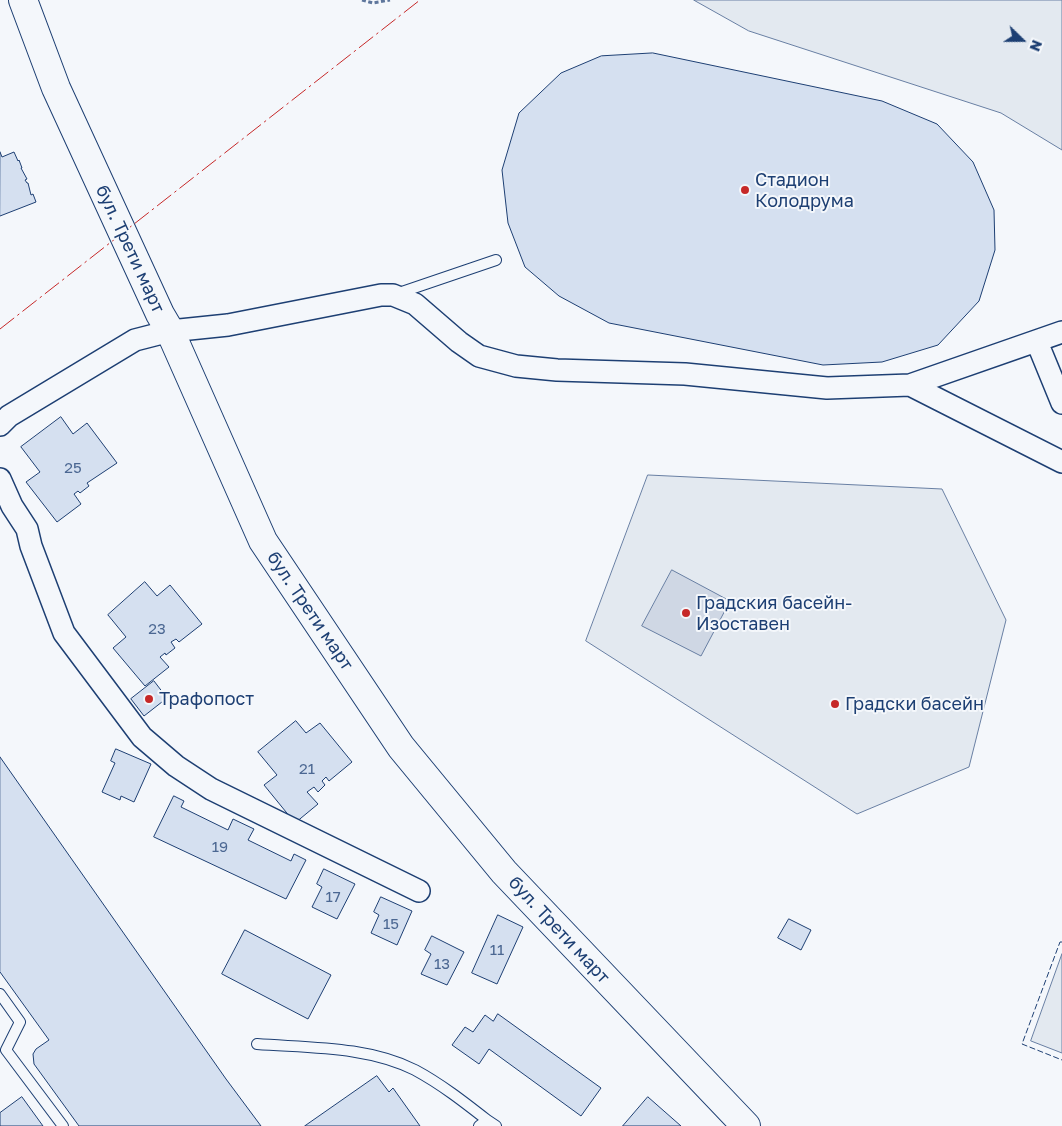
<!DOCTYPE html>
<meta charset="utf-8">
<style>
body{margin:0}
#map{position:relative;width:1062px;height:1126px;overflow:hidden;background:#f4f7fb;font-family:"Golos Text",sans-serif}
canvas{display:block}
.north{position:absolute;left:997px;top:15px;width:50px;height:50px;-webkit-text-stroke:4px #f4f7fb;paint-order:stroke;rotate:112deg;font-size:14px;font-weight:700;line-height:20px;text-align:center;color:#1d3f73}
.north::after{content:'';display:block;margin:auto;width:18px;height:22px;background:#1d3f73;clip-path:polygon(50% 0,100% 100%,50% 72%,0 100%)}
</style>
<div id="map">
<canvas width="1062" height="1126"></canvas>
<div class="north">N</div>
</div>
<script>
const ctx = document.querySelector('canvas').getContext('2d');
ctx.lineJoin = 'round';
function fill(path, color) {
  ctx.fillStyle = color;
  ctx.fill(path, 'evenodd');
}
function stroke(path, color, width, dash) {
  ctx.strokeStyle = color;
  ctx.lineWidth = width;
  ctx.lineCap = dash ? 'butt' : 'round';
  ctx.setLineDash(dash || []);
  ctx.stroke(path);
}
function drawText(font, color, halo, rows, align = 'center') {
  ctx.font = font + ' "Golos Text",sans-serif';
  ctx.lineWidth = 4;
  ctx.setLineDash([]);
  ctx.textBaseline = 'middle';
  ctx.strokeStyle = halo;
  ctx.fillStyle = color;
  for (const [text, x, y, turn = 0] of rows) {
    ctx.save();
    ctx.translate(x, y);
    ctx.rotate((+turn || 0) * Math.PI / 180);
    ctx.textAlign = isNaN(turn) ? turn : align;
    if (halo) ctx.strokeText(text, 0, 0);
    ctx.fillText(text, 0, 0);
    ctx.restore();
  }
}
const green = new Path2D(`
 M694,0H1062V150L1001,113L749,31Z
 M648,475L942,489L1006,620L969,767L857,814L586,641Z
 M1062,954V1053L1031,1041Z`);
fill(green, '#e3e9f0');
stroke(green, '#687fa3', 1);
const water = new Path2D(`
 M672,570L730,601L701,656L642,626Z`);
fill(water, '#cfd7e4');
stroke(water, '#687fa3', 1);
const building = new Path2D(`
 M653,53L882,101L937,124L973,162L994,210L995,250L979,301L938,345L882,362L823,365L609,323L559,296L525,267L508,223L502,170L519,113L561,73L601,56Z
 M0,152L2,157L14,152L18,161L19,160L22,168H21L27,179L25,180L27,183H28L31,195L33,194L36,202L0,216Z
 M61,417L73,434L87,423L117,463L87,483L89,486L80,493L78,491L74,494L81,504L57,522L26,482L40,472L21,447Z
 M145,582L157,596L170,585L202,624L179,642L176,639L171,642L175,648L166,655L165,653L160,657L169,667L145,686L113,648L126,637L108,615Z
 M154,681L167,698L144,716L131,699Z
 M296,721L306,733L320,723L352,762L329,781L326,777L322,781L325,785L318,792L314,787L307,792L318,804L295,823L264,785L277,775L258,752Z
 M116,749L151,764L134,802L121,796L120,800L102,792L115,763L111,761Z
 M0,757L226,1079L261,1126H79L34,1064L33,1054L36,1049L49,1040L0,972Z
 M174,796L184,801L181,807L228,830L233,819L254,829L248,840L291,861L294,854L306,860L286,899L154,837Z
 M324,869L355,884L337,919L312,907L322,887L317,884Z
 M381,897L412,911L397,945L371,933L379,915L374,912Z
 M498,915L523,927L497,984L472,973Z
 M789,919L811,930L801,950L778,938Z
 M245,930L331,975L308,1019L222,974Z
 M432,936L464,952L447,985L421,974L431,954L425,950Z
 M498,1014L601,1088L581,1116L489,1049L479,1064L452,1045L465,1027L473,1032L485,1015L493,1021Z
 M377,1076L389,1092L393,1088L420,1126H305Z
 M22,1097L43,1126H0V1113Z
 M648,1097L681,1126H623Z`);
fill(building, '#d5e0f0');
stroke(building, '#1d3f73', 1);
const lane = new Path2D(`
 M396,294L496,260
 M0,994L20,1022L6,1050L63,1126
 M257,1044C309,1048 367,1046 415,1070C441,1084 464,1102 487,1120
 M479,1126L487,1120L496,1126`);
const street = new Path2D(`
 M1037,342L1062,403
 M910,385L1062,462
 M0,425L9,416L135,340L170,331L228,325L381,295H393L415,304L459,342L479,356L516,366L557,370L685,374L827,388L910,385L1062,332
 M0,479L12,506L27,529L31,546L64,633L142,737L176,766L211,789L419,891`);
const secondary = new Path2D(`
 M23,0L56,88L160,314L170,331L263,541L401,747L504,872L746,1126`);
stroke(lane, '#1d3f73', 12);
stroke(street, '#1d3f73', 24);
stroke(secondary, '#1d3f73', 30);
stroke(new Path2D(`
 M362,0L373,3L390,0`), '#5e769c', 3, [4, 2.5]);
stroke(lane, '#f4f7fb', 10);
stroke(street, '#f4f7fb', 21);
stroke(secondary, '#f4f7fb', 28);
stroke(new Path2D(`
 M1062,942H1060L1022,1044L1062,1060`), '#1d3f73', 1, [6, 2.5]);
stroke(new Path2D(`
 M0,329L420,0`), '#c62828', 1, [18, 4, 2.5, 4]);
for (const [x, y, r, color] of [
 [745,190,5,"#c62828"],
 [686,613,5,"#c62828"],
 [149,699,5,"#c62828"],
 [835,704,5,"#c62828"]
]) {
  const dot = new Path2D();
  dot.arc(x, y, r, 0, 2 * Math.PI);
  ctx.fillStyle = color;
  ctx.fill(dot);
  stroke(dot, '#f4f7fb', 2);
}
drawText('15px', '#4b6792', null, [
 ["25",73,468],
 ["23",157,629],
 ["21",307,769],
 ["19",220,847],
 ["17",333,897],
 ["15",391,924],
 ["11",497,950],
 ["13",442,964]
]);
drawText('18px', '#1d3f73', '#f4f7fb', [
 ["Стадион",755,180],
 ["Колодрума",755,201],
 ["Градския басейн-",696,603],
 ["Изоставен",696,624],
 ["Трафопост",159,699],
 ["Градски басейн",845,704]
], 'left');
drawText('18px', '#1d3f73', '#f4f7fb', [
 ["бул. Трети март",130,249,65],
 ["бул. Трети март",310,611,56],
 ["бул. Трети март",559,930,47]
]);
</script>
